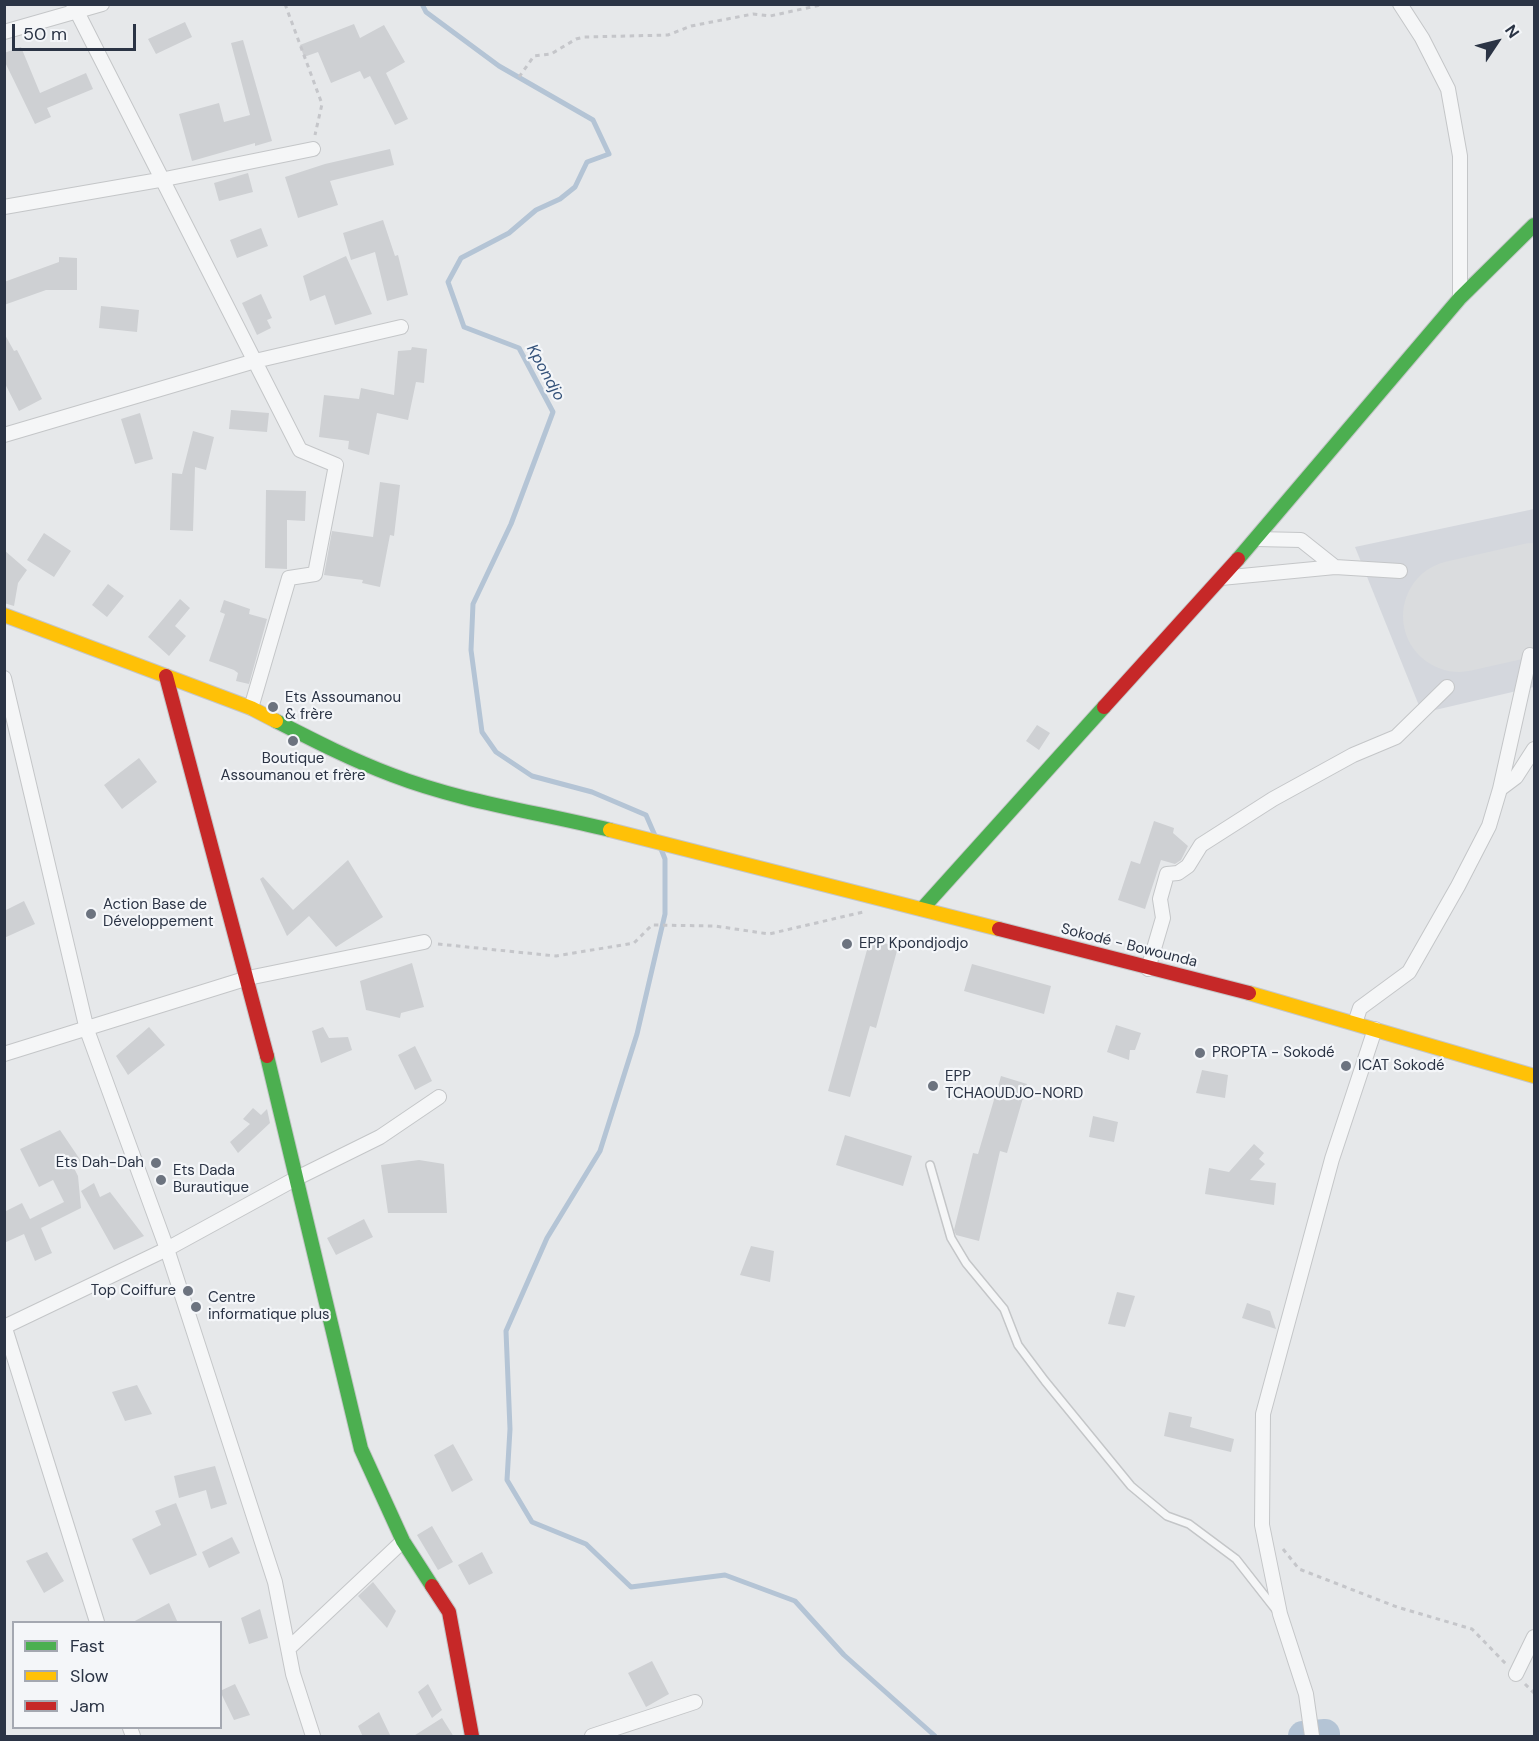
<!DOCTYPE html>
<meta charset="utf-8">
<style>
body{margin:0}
#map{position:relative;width:1539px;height:1741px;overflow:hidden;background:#e6e8ea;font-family:"DM Sans",sans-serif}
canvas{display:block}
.frame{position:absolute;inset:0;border:6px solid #2b3445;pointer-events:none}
.legend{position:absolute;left:12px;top:1621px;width:210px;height:108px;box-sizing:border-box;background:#f4f6f9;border:2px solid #a4a8b1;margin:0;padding:8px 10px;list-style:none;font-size:18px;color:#2b3445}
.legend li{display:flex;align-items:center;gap:12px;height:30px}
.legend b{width:30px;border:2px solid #a4a8b1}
.north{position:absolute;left:1467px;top:12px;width:60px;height:60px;-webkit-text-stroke:4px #f4f6f9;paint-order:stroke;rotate:55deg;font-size:16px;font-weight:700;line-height:24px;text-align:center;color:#2b3445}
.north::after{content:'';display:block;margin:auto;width:21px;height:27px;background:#2b3445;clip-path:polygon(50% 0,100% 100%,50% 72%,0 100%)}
.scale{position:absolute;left:12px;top:24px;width:124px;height:27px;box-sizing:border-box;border:3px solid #2b3445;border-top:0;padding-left:8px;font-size:18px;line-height:21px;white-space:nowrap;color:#2b3445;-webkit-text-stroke:4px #f4f6f9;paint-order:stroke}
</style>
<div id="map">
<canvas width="1539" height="1741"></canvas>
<div class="frame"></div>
<ul class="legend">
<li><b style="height:8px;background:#4caf50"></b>Fast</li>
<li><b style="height:8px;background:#ffc107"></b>Slow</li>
<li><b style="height:8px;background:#c62828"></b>Jam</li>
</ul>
<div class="north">N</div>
<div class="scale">50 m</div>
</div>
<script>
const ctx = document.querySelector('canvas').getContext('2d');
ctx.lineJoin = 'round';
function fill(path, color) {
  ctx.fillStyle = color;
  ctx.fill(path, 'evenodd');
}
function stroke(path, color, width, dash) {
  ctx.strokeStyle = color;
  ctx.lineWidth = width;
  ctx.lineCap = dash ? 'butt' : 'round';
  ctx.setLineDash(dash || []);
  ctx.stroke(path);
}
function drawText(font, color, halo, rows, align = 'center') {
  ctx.font = font + ' "DM Sans",sans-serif';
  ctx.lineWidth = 4.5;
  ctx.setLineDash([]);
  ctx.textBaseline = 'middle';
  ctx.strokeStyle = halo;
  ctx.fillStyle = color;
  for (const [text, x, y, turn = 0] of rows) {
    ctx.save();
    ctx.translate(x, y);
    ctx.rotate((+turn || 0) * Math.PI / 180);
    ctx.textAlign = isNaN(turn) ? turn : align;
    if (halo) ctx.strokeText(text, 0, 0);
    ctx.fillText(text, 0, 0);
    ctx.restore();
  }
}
fill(new Path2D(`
 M1534,509V687L1422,713L1355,547Z`), '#d4d7dd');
stroke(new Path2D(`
 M422,4L426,12L499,66L593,120L609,154L587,162L575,187L560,199L536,210L509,233L461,258L448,282L464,327L519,348L553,412L511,524L473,604L471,650L482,732L496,752L532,776L592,792L646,815L656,838
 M661,849L665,859V914L637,1034L600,1151L547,1238L506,1331L510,1429L507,1480L532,1522L586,1544L631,1587L725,1575L795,1601L844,1655L935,1736
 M1325,1734L1327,1736`), '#b4c4d5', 5);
stroke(new Path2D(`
 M1303,1736L1325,1734`), '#b4c4d5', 30);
stroke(new Path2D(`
 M1459,616L1534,599`), '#dadcde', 112);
fill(new Path2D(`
 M185,22L192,37L156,54L148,39Z
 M354,24L360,38L384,25L405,62L386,73L408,119L395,125L370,76L364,79L360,71L331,83L318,52L304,57L300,45Z
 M243,40L272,141L255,146V143L192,161L179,114L219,103L224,122L250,115L231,43Z
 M21,47L40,93L86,73L93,89L47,108L51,117L35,124L4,60V53Z
 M390,149L394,165L330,181L338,205L298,218L285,177L325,164Z
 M248,173L253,192L219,201L214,183Z
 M383,220L395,256L398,255L408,295L387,301L375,252L351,260L343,233Z
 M261,228L268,246L237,258L230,240Z
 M346,256L372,314L335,325L325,295L310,301L303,276Z
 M59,257L77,258V290H46L4,305V282L59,262Z
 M261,294L272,318L267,320L271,328L257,335L242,303Z
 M101,306L139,310L137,332L99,328Z
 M4,333L14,351L17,350L42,399L19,411L4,382Z
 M412,347L427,349L424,383L416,382L408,420L377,413L369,455L348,449L349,441L319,437L324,395L359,399L361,388L394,395L398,351L411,350Z
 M231,410L269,413L267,432L229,429Z
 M140,413L153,459L135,464L121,419Z
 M193,431L214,437L206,470L195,467L193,531L170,530L172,473L182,474Z
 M380,482L400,485L394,536L390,535L380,587L362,583L363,580L324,575L332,531L373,537Z
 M266,490L306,491L305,521L287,520V569L265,568Z
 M44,533L71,551L54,577L27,560Z
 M4,550L27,570L18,583L14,606L4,603Z
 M108,584L124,596L107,617L92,605Z
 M180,599L190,608L175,626L186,636L169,656L148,637Z
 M224,600L250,609L249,614L267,619L249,684L236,681L238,673L234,670L209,661L225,614L220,612Z
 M1037,725L1050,733L1039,750L1026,741Z
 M139,758L157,782L122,809L104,785Z
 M1154,821L1174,828L1173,833L1188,846L1181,860L1175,864L1161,860L1145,909L1118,900L1131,861L1140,864Z
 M348,860L383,917L336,947L309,916L287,936L260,879L263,877L293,910Z
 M24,901L35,924L4,938V911Z
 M870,939L898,947L876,1028L870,1026L850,1097L828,1091Z
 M412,963L424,1007L401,1013L400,1018L366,1010L360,981Z
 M972,964L1051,986L1044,1014L964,991Z
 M1116,1025L1141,1033L1135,1050H1130L1129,1060L1107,1052Z
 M149,1027L165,1045L128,1075L116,1056Z
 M323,1027L329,1038L348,1037L352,1050L321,1063L312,1031Z
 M415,1046L432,1081L415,1090L398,1055Z
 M1202,1070L1228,1075L1225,1098L1196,1093Z
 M1001,1076L1027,1084L1007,1153L1000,1151L979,1241L956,1235L954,1230L973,1153L978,1154Z
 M253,1108L261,1115L267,1109L270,1123L238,1153L230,1142L250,1124L243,1119Z
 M1093,1116L1118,1122L1114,1142L1089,1137Z
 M60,1130L81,1161L72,1164L78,1176L81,1208L41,1228L52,1253L35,1261L24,1234L4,1243V1212L22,1203L30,1219L64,1202L53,1180L39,1187L20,1149Z
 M845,1135L912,1156L903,1186L836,1165Z
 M1254,1144L1264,1153L1259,1159L1265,1164L1250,1180L1276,1183L1274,1205L1205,1194L1209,1168L1229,1172Z
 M419,1160L444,1164L447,1213H388L381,1165Z
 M94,1183L100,1197L110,1192L144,1236L114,1250L81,1191Z
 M364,1219L373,1237L336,1255L327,1238Z
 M751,1246L774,1251L770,1282L740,1275Z
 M1117,1292L1135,1296L1125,1327L1108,1324Z
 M1247,1303L1270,1311L1276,1329L1242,1318Z
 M137,1385L152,1414L125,1421L112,1392Z
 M1169,1412L1192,1417L1190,1427L1234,1439L1231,1452L1164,1436Z
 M453,1444L473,1480L452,1492L434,1455Z
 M215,1466L227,1504L211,1509L206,1490L179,1498L174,1476Z
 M176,1503L197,1555L150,1575L132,1539L161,1525L155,1511Z
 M432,1526L453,1562L438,1570L417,1535Z
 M232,1537L240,1553L209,1568L202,1552Z
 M47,1552L64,1581L44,1593L26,1561Z
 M482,1552L493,1573L469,1585L458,1565Z
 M373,1582L396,1611L387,1628L358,1596Z
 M169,1603L178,1623H131Z
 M260,1609L268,1638L249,1644L241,1618Z
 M652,1661L669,1694L646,1707L628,1673Z
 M235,1684L250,1715L234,1720L220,1691Z
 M428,1684L442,1710L432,1718L418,1692Z
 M379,1712L391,1737H363L358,1726Z
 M442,1718L454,1737H412Z`), '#ced0d3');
const lane = new Path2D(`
 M930,1165L951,1238L966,1263L1004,1309L1018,1345L1045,1381L1131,1486L1167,1516L1189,1524L1236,1559L1276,1610`);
const street = new Path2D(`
 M73,4L300,450L336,465L315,574L289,578L251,708
 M1400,4L1422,38L1448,89L1460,156V298
 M4,32L102,4
 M4,207L165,179L313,149
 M4,435L255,361L401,327
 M1256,539L1301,540L1335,567
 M1221,578L1335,567L1400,571
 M4,678L87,1030L167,1249L275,1582L293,1674L313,1736
 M1500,789L1530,655
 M1148,969L1163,918L1160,899L1167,874L1178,873L1188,866L1201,845L1273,799L1353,755L1396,737L1447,687
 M1355,1023L1360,1008L1409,972L1458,886L1489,826L1500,789L1516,777L1534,749
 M4,1054L248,978L424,942
 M4,1325L97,1622
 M4,1327L167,1249L295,1179L380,1137L439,1097
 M288,1649L403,1541
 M1516,1674L1534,1637
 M130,1728L133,1736
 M592,1736L695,1702
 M1312,1736L1306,1694L1280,1614L1262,1525L1263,1414L1332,1159L1375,1029`);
const fast = new Path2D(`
 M1238,559L1460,298L1534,225
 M276,721C315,741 352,760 392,775C462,802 537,812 610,830
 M922,909L1104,707
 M267,1056L361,1449L403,1541L432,1586`);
const slow = new Path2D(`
 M4,615L251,708L276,721
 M610,830L999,929
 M1249,993L1534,1076`);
const jam = new Path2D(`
 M166,676L267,1056
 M1104,707L1238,559
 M999,929L1249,993
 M432,1586L449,1612L472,1736`);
stroke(lane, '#c4c6c8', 10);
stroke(street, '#c4c6c8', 16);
stroke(fast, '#c4c6c8', 16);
stroke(slow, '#c4c6c8', 16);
stroke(jam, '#c4c6c8', 16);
stroke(new Path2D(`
 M285,4L322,104L315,135
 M519,77L534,56L551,54L576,39L584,37L668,35L691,26L753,14L770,16L825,4
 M438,944L556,956L634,943L652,925L715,926L769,934L863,912
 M1283,1549L1299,1569L1397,1607L1472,1629L1506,1664
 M1525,1684L1534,1693`), '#c5c6ca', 3, [4.5, 4.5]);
stroke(lane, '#f5f6f7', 7);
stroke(street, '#f5f6f7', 14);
stroke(fast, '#4caf50', 14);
stroke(slow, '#ffc107', 14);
stroke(jam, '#c62828', 14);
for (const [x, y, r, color] of [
 [273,707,6,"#6c737f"],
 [293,741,6,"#6c737f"],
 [91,914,6,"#6c737f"],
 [847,944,6,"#6c737f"],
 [1200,1053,6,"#6c737f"],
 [1346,1066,6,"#6c737f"],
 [933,1086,6,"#6c737f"],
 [156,1163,6,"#6c737f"],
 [161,1180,6,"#6c737f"],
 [188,1291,6,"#6c737f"],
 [196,1307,6,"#6c737f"]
]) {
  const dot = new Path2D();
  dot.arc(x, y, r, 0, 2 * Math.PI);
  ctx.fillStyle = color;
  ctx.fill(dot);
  stroke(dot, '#f4f6f9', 2);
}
drawText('15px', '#2b3445', '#f4f6f9', [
 ["Ets Assoumanou",285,698],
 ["& frère",285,715],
 ["Boutique",293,759,"center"],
 ["Assoumanou et frère",293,776,"center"],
 ["Action Base de",103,905],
 ["Développement",103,922],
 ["EPP Kpondjodjo",859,944],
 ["PROPTA - Sokodé",1212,1053],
 ["ICAT Sokodé",1358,1066],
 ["EPP",945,1077],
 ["TCHAOUDJO-NORD",945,1094],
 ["Ets Dah-Dah",144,1163,"right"],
 ["Ets Dada",173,1171],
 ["Burautique",173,1188],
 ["Top Coiffure",176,1291,"right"],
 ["Centre",208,1298],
 ["informatique plus",208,1315]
], 'left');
drawText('15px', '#2b3445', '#f4f6f9', [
 ["Sokodé - Bowounda",1129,946,14]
]);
drawText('italic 16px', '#34527a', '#f4f6f9', [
 ["Kpondjo",545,373,61]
]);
</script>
